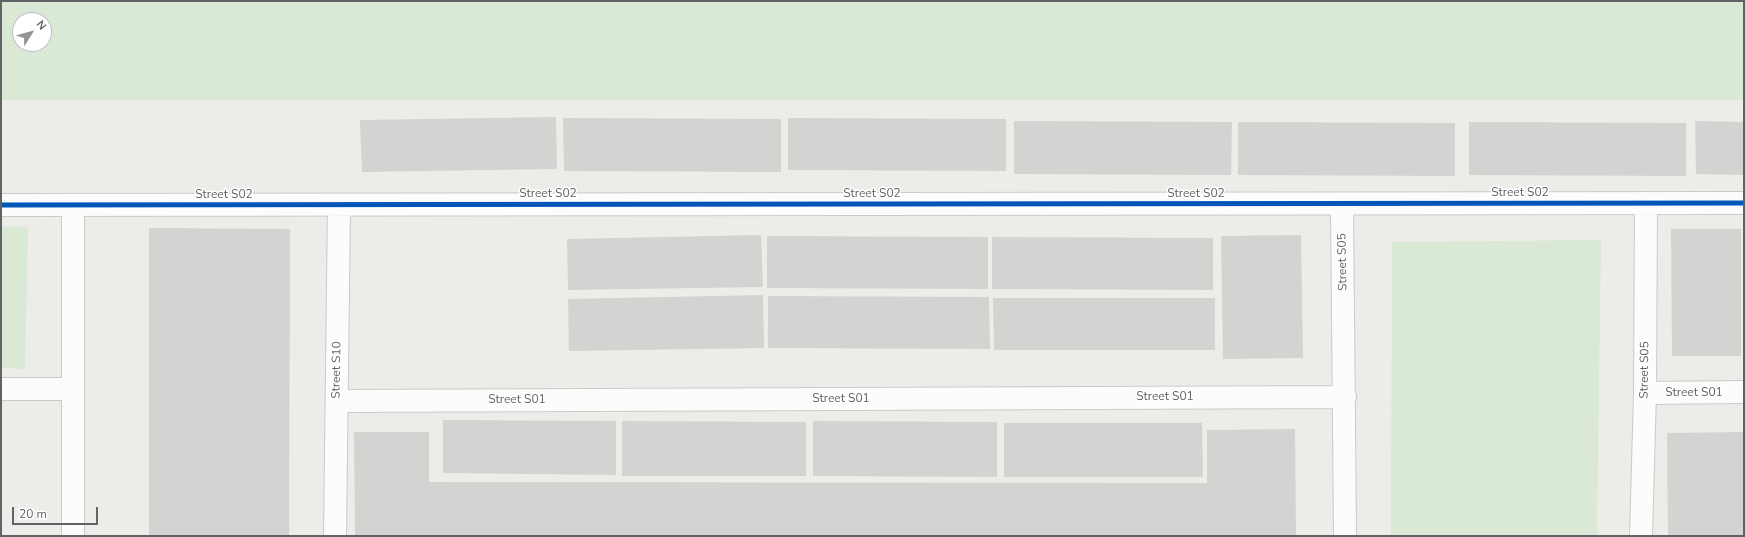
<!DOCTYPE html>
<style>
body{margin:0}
#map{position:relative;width:1745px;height:537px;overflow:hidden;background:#eeece9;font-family:"Nunito Sans",sans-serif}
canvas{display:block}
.frame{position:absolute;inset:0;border:2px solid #5f6366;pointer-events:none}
.north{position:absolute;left:12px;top:12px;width:40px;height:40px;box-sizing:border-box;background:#fff;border:1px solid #bfc1c2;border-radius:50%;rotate:53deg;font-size:11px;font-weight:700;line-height:16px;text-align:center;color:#5f6366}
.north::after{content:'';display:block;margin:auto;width:14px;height:18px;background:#919394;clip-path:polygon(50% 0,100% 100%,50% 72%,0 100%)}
.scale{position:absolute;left:12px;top:507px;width:86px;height:18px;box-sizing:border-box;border:2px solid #5f6366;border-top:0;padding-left:5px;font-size:12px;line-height:14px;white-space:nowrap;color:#5f6366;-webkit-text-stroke:3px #fff;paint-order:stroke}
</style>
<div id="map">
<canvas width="1745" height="537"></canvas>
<div class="frame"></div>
<div class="north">N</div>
<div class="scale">20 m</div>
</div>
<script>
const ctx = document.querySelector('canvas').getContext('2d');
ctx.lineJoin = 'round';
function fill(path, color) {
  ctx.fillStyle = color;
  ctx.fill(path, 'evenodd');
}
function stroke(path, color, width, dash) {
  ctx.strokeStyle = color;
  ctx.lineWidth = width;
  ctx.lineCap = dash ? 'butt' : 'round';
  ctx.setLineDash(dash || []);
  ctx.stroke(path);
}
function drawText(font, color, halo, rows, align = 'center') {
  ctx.font = font + ' "Nunito Sans",sans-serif';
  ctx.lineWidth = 3;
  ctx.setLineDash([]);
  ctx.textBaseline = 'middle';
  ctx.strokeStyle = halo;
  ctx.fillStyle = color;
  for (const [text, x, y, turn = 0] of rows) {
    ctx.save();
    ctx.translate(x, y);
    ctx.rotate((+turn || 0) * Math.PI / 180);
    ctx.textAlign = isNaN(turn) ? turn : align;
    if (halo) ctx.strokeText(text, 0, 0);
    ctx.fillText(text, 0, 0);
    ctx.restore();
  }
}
fill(new Path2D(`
 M1,1H1744V100H1ZM20,20H44V44H20Z
 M1,226L28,227L25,369L1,368Z
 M1601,240L1597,536H1391L1392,242Z`), '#dae8d6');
fill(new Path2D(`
 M556,117L557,169L362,172L360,120Z
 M563,118L781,119V172L564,171Z
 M788,118L1006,119V171L788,170Z
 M1014,121L1232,122L1231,175L1014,174Z
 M1695,121L1744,122V175L1696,174Z
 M1238,122L1455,123V176L1238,175Z
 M1469,122L1686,123V176L1469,175Z
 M149,228L290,229L289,536H149Z
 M1671,229H1741V356H1672Z
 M761,235L763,287L568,290L567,239Z
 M1301,235L1303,358L1223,359L1221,236Z
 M767,236L988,237V289L767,288Z
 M992,237L1213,238V290L992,289Z
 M763,295L764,348L569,351L568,299Z
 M768,296L989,297L990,349L768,348Z
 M993,298H1215V350H994Z
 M443,420L616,421V475L443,473Z
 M622,421L806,422V476H622Z
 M813,421L997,422V477L813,476Z
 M1004,423H1202L1203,477H1004Z
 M1295,429L1296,536H355L354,432H429V482L1207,483V430Z
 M1744,432V536H1668L1667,433Z`), '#d5d3d2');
const street = new Path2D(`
 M1342,204L1345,536
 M1,205L1744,203
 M73,205V536
 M1,389H73
 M1645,393L1744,392
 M337,401L1345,397
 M335,536L339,205
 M1641,536L1645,393L1646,203`);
stroke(street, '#cbcac9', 24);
stroke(street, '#fcfcfc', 22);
stroke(new Path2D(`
 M1,205L1744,203`), '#0057b8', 5);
drawText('12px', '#5f6366', '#fff', [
 ["Street S02",1520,193],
 ["Street S02",548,194],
 ["Street S02",872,194],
 ["Street S02",1196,194],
 ["Street S02",224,195],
 ["Street S05",1343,262,-91],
 ["Street S10",337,370,-89],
 ["Street S05",1645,370,-89],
 ["Street S01",1694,393],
 ["Street S01",1165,397],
 ["Street S01",841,399],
 ["Street S01",517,400]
]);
</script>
